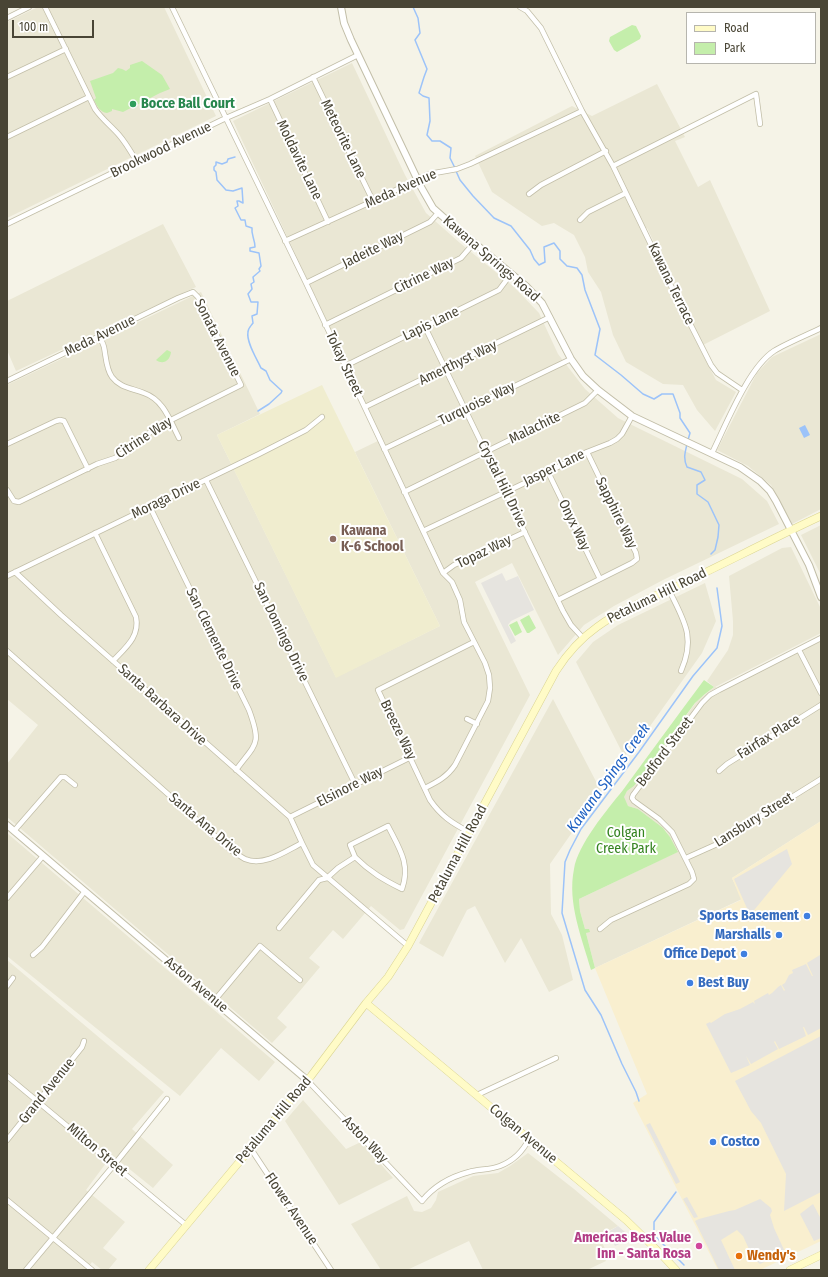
<!DOCTYPE html>
<style>
body{margin:0}
#map{position:relative;width:828px;height:1277px;overflow:hidden;background:#f5f3e7;font-family:"Fira Sans Condensed",sans-serif}
canvas{display:block}
.frame{position:absolute;inset:0;border:8px solid #494535;pointer-events:none}
.legend{position:absolute;left:686px;top:12px;width:130px;height:52px;box-sizing:border-box;background:#fff;border:1px solid #b6b5ae;margin:0;padding:5px 7px;list-style:none;font-size:12px;color:#494535}
.legend li{display:flex;align-items:center;gap:8px;height:20px}
.legend b{width:20px;border:1px solid #b6b5ae}
.scale{position:absolute;left:12px;top:20px;width:82px;height:18px;box-sizing:border-box;border:2px solid #494535;border-top:0;padding-left:5px;font-size:12px;line-height:14px;white-space:nowrap;color:#494535;-webkit-text-stroke:3px #fff;paint-order:stroke}
</style>
<div id="map">
<canvas width="828" height="1277"></canvas>
<div class="frame"></div>
<ul class="legend">
<li><b style="height:5px;background:#fffbc7"></b>Road</li>
<li><b style="height:11px;background:#c4eeab"></b>Park</li>
</ul>
<div class="scale">100 m</div>
</div>
<script>
const ctx = document.querySelector('canvas').getContext('2d');
ctx.lineJoin = 'round';
function fill(path, color) {
  ctx.fillStyle = color;
  ctx.fill(path, 'evenodd');
}
function stroke(path, color, width, dash) {
  ctx.strokeStyle = color;
  ctx.lineWidth = width;
  ctx.lineCap = dash ? 'butt' : 'round';
  ctx.setLineDash(dash || []);
  ctx.stroke(path);
}
function drawText(font, color, halo, rows, align = 'center') {
  ctx.font = font + ' "Fira Sans Condensed",sans-serif';
  ctx.lineWidth = 4;
  ctx.setLineDash([]);
  ctx.textBaseline = 'middle';
  ctx.strokeStyle = halo;
  ctx.fillStyle = color;
  for (const [text, x, y, turn = 0] of rows) {
    ctx.save();
    ctx.translate(x, y);
    ctx.rotate((+turn || 0) * Math.PI / 180);
    ctx.textAlign = isNaN(turn) ? turn : align;
    if (halo) ctx.strokeText(text, 0, 0);
    ctx.fillText(text, 0, 0);
    ctx.restore();
  }
}
fill(new Path2D(`
 M38,7H164L216,116L7,218V22Z
 M352,63L405,175L426,213L460,243L514,287L539,313L558,354L585,389L618,418L640,429L742,479L767,501L779,524L663,580L614,606L584,625L558,655L512,563L475,582L530,695L404,929L400,930L371,906L343,939L333,930L309,958L320,967L277,1018L287,1027L272,1043L7,817V764L38,725L7,699V385L201,292L260,414L217,435L336,677L440,626L355,452L382,439L233,121Z
 M657,84L685,137L675,141L698,187L710,180L770,311L703,345L682,299L647,228L641,230L676,303L716,380L736,392L715,431L697,410L683,385L663,384L626,362L613,335L601,292L588,272L585,257L574,235L554,223L542,226L492,192L475,156L572,106L592,116Z
 M163,224L196,287L16,371L7,350V301Z
 M821,334V509L792,524L771,485L748,466L717,450L757,373L772,357Z
 M821,525V575L801,535Z
 M791,547L821,609V633L715,687L723,689L821,641V821L732,878L742,899L595,968L586,933L589,929H585L580,911L579,899L677,852L671,839L666,831L638,809L628,806L624,799V796L627,791L634,786L697,701L714,687L707,681L728,650L733,635V621L729,576L782,548Z
 M705,583L716,621L702,653L643,736L624,756L576,662L593,642L618,625Z
 M553,699L601,791L550,864L551,914L562,935L573,980L549,992L521,938L505,963L475,906L467,910L443,957L419,943Z
 M7,833L275,1062L259,1081L221,1048L180,1096L7,956Z
 M7,960L164,1092L132,1129L173,1165L153,1188L112,1155L86,1190L125,1222L103,1248L117,1259L108,1270H102L92,1262L86,1270H7Z
 M303,1100L346,1149L361,1142L393,1178L339,1205L285,1121Z
 M528,1153L574,1189L618,1226L599,1236L606,1251L602,1254L606,1261L587,1270H483L469,1241L407,1270H381L351,1224L407,1196L414,1211L422,1212L431,1208L436,1200L438,1192L473,1176L498,1173L510,1166Z`), '#eae7d4');
fill(new Path2D(`
 M821,821V1241L760,1270H718L633,1103L647,1094L595,968L741,900L732,878Z`), '#f9efcf');
fill(new Path2D(`
 M322,385L440,626L336,678L217,435Z`), '#f0edcf');
fill(new Path2D(`
 M632,25L636,26L641,36L640,39L617,52L614,50L609,41L610,37Z
 M142,61L162,75L170,89L160,93L123,112L112,109V111L107,113C100,112 97,106 94,100L96,98L90,81L113,73L118,68L122,69L126,71L130,68V65Z
 M167,350L171,352C170,361 163,365 156,360Z
 M529,615L536,628L529,633H527L520,620Z
 M517,621L522,632L515,636L509,625Z
 M704,680L714,687L705,694L695,703L634,786L627,791L624,797L628,806L638,809L663,828L670,837L678,852L579,899L580,911L585,929H589L590,932L586,933L595,968L591,970C582,938 567,903 574,869C578,844 607,810 623,790C650,753 677,716 704,680Z`), '#c4eeab');
fill(new Path2D(`
 M502,573L506,581L518,576L534,610L511,621L508,625L516,641L511,644L481,583Z
 M787,849L792,864L750,915L734,879Z
 M820,955L821,1028L808,1035L804,1027H803L806,1036L779,1049L775,1041L774,1042L778,1049L751,1064L746,1056L750,1065L731,1073L706,1024L710,1022L711,1023L725,1014L740,1009L753,1002L755,1004L754,1001L768,993L769,995L772,993L778,987L781,985L784,991L785,990L782,985L785,983L789,975L793,973L792,970L806,964L812,976H813L807,963Z
 M821,1036V1192L784,1211L786,1174L761,1123L751,1111L735,1081Z
 M650,1123L680,1182L676,1184L646,1125Z
 M687,1197L698,1217L694,1218L683,1199Z
 M760,1199L771,1208L772,1211L770,1215L774,1228L785,1252L760,1264L753,1258L743,1236L737,1230L721,1240L735,1270H719L695,1221L699,1219L729,1211L735,1210Z
 M813,1204L821,1219V1238L814,1241L800,1214Z
 M618,1226L632,1238L615,1246L608,1232Z`), '#e6e4df');
fill(new Path2D(`
 M805,425L810,435L804,438L799,428Z`), '#9cc3f9');
stroke(new Path2D(`
 M413,7L418,18L420,33L415,40L427,69L424,77L419,93L423,96L429,98L430,121L427,135L432,141H440L451,148L450,158L455,168
 M235,157L228,159L227,162L222,164L216,162V165L214,167V170L216,172L217,180L226,190L233,191L242,188L243,203L239,201H237L238,206L235,208L241,220H245L246,226L252,228C251,235 255,239 255,247L250,248V251L259,253L261,266L259,269L260,271L253,277L254,282L251,284L252,289L248,294L251,302H258L257,314L252,316L253,323C251,326 248,328 248,332C246,342 257,359 261,368L266,371L270,380L282,391L281,393L269,404L258,411
 M456,171L460,180L473,196L494,218L511,226L530,250L534,259L539,265L545,262L544,247L554,243L560,251V259L567,266L577,268L582,275L585,290L600,329L595,355L621,375L643,394L654,399L662,394H673L680,413V418L690,433L688,440
 M687,444C685,453 683,458 687,467L701,472L705,480L697,485V494L708,502L719,525L718,537L715,550L711,554
 M639,1101L636,1092L622,1064L601,1015L585,990L562,913L565,862L570,850L581,829L639,752L693,676L717,648L722,626L717,588
 M676,1192L654,1222V1230L656,1237L684,1265`), '#9cc3f9', 1.5);
const minor = new Path2D(`
 M45,7L95,109C102,119 111,126 119,135C126,143 131,152 137,162
 M172,7L306,283L443,573L452,582L460,600L464,622L485,663L489,675L490,688L488,701L455,765C447,777 437,782 425,788
 M520,7L527,11L541,28L582,111L613,166L668,280L711,365L717,373L742,390
 M7,18L29,7
 M7,77L66,49
 M313,77L373,201
 M270,99L328,222
 M7,137L89,97
 M613,166L756,94L760,124
 M529,194L541,185L606,151
 M580,220L588,212L626,193
 M7,224L226,118L270,99L358,55
 M285,241L373,201L429,174L457,169L470,164L582,111
 M306,283L430,222L438,213
 M325,325L461,258L474,243
 M425,327L563,611L571,625L583,638
 M99,336C101,340 103,343 104,347C106,357 106,369 112,377C120,388 132,388 144,393C164,400 170,421 179,438
 M345,366L499,290L511,274
 M7,381L178,298L193,292L198,297L241,385L159,426L145,436L134,446L115,458L97,464L19,502L14,501L7,490
 M365,407L550,317
 M7,444L56,421L60,420L64,421L88,469
 M384,449L571,359
 M712,453C726,425 748,368 774,351C787,343 807,335 821,328
 M548,472L600,579
 M206,480L355,784
 M404,492L585,403L598,390
 M150,507L249,710C262,745 256,743 236,770
 M423,531L548,472L587,452L610,443L617,439L622,434L632,416
 M95,533L136,617C140,637 125,648 113,661
 M15,572L61,615L290,817L302,843
 M443,573L454,565L525,532
 M7,576L259,454L306,430L322,417
 M669,590C684,621 696,637 681,671
 M558,600L632,563L637,559L636,553L587,452
 M799,650L821,693
 M7,651L232,851C236,853 241,857 245,859C264,867 286,851 302,843L313,865L408,946
 M467,719L477,724
 M719,771L727,764L821,705
 M290,817L411,757
 M14,831L61,777H65L75,785
 M469,832C452,823 441,816 430,800L378,690L474,642
 M686,858L715,845L821,779
 M7,898L43,856
 M279,928L319,880L327,878L338,868L355,857C370,872 384,880 402,889C411,864 399,848 388,826L350,845L355,857
 M600,929L611,920L689,884L694,879L692,872L672,832L659,819L634,801L632,798L633,795L702,703L710,695L719,690L821,638
 M33,955L42,947L85,891
 M7,986L13,978
 M214,1001L260,946L300,980
 M7,1076L186,1225
 M307,1080L422,1201C434,1186 450,1177 469,1172C479,1169 490,1170 500,1166C513,1161 523,1151 529,1139
 M477,1095L556,1058
 M7,1140L82,1047L84,1041
 M251,1149L331,1270
 M7,1200L92,1270
 M26,1270L114,1165L167,1099`);
const tertiary = new Path2D(`
 M341,7L344,23L351,40L421,187L433,208L442,216L526,286L542,303L571,359L583,376L598,390L632,416L740,467L760,481L770,491L776,501L809,565L821,597
 M7,825L307,1080`);
const secondary = new Path2D(`
 M366,1003L626,1220L661,1254L676,1270
 M149,1270L311,1076L366,1003L388,977L408,946L556,671C567,654 580,639 597,627C627,605 665,593 698,576C739,556 780,535 821,516
 M790,1270L821,1255`);
stroke(minor, '#c2bea8', 6);
stroke(tertiary, '#c2bea8', 8);
stroke(secondary, '#dad491', 8);
stroke(minor, '#fff', 4.5);
stroke(tertiary, '#fff', 6);
stroke(secondary, '#fffbc7', 7);
for (const [x, y, r, color] of [
 [133,104,4,"#2e9e5b"],
 [333,539,4,"#8d6e63"],
 [807,916,4,"#3f7fe0"],
 [779,935,4,"#3f7fe0"],
 [744,954,4,"#3f7fe0"],
 [690,983,4,"#3f7fe0"],
 [713,1142,4,"#3f7fe0"],
 [699,1246,4,"#d1479c"],
 [739,1256,4,"#e8710a"]
]) {
  const dot = new Path2D();
  dot.arc(x, y, r, 0, 2 * Math.PI);
  ctx.fillStyle = color;
  ctx.fill(dot);
  stroke(dot, '#fff', 1.5);
}
drawText('bold 14px', '#27864d', '#fff', [
 ["Bocce Ball Court",141,104]
], 'left');
drawText('14px', '#494535', '#fff', [
 ["Meteorite Lane",343,139,64],
 ["Brookwood Avenue",161,150,-26],
 ["Moldavite Lane",299,160,64],
 ["Meda Avenue",401,189,-24],
 ["Jadeite Way",373,250,-26],
 ["Kawana Springs Road",491,259,41],
 ["Citrine Way",424,276,-26],
 ["Kawana Terrace",671,284,64],
 ["Lapis Lane",431,324,-26],
 ["Meda Avenue",100,336,-26],
 ["Sonata Avenue",217,338,63],
 ["Amerthyst Way",458,363,-26],
 ["Tokay Street",344,364,65],
 ["Turquoise Way",477,404,-26],
 ["Malachite",535,428,-26],
 ["Citrine Way",144,438,-33],
 ["Jasper Lane",554,468,-26],
 ["Crystal Hill Drive",502,484,64],
 ["Moraga Drive",166,499,-26],
 ["Sapphire Way",616,513,64],
 ["Onyx Way",574,525,64],
 ["Topaz Way",484,552,-26],
 ["Petaluma Hill Road",657,596,-26],
 ["San Domingo Drive",281,632,64],
 ["San Clemente Drive",214,639,64],
 ["Santa Barbara Drive",162,705,42],
 ["Breeze Way",398,730,64],
 ["Fairfax Place",769,737,-32],
 ["Bedford Street",665,752,-53],
 ["Elsinore Way",350,787,-27],
 ["Lansbury Street",754,820,-32],
 ["Santa Ana Drive",205,825,40],
 ["Petaluma Hill Road",458,854,-62],
 ["Aston Avenue",196,985,40],
 ["Grand Avenue",47,1091,-51],
 ["Petaluma Hill Road",274,1120,-50],
 ["Colgan Avenue",523,1134,40],
 ["Aston Way",365,1140,46],
 ["Milton Street",97,1150,40],
 ["Flower Avenue",291,1209,56]
]);
drawText('bold 14px', '#785e54', '#fff', [
 ["Kawana",341,531],
 ["K-6 School",341,547]
], 'left');
drawText('14px', '#348320', '#fff', [
 ["Colgan",626,833],
 ["Creek Park",626,849]
]);
drawText('bold 14px', '#366cbe', '#fff', [
 ["Sports Basement",799,916],
 ["Marshalls",771,935],
 ["Office Depot",736,954],
 ["Best Buy",698,983,"left"],
 ["Costco",721,1142,"left"]
], 'right');
drawText('bold 14px', '#b23c85', '#fff', [
 ["Americas Best Value",691,1238],
 ["Inn - Santa Rosa",691,1254]
], 'right');
drawText('bold 14px', '#c56008', '#fff', [
 ["Wendy's",747,1256]
], 'left');
drawText('italic 15px', '#2062c3', '#fff', [
 ["Kawana Spings Creek",609,778,-54]
]);
</script>
